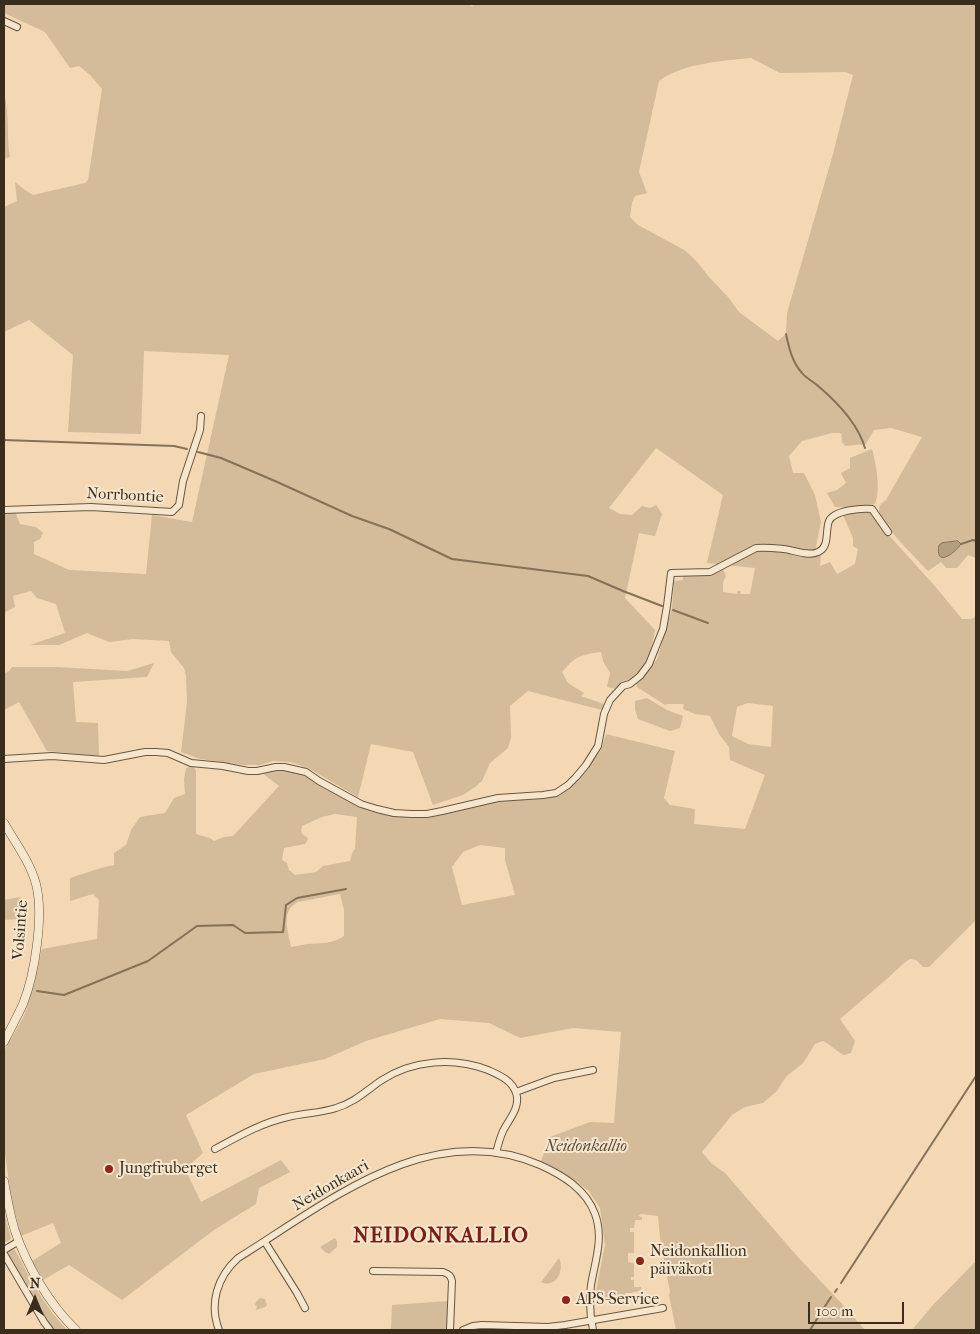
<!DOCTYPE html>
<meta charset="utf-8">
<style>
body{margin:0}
#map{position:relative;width:980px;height:1334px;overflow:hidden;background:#f3d8b3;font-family:"IM FELL French Canon",serif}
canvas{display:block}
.frame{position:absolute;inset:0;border:5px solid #3a2d1d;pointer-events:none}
.north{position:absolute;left:10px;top:1274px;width:50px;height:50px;-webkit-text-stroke:4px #f7e6ce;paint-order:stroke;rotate:0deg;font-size:14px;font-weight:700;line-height:20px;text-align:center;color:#3a2d1d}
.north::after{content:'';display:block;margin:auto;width:18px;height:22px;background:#3a2d1d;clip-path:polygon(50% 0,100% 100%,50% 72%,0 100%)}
.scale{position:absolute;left:808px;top:1302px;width:96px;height:22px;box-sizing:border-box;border:2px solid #3a2d1d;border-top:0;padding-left:6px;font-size:15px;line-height:18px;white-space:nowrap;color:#3a2d1d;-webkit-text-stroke:4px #f7e6ce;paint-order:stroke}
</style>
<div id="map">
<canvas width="980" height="1334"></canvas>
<div class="frame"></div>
<div class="north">N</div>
<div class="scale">100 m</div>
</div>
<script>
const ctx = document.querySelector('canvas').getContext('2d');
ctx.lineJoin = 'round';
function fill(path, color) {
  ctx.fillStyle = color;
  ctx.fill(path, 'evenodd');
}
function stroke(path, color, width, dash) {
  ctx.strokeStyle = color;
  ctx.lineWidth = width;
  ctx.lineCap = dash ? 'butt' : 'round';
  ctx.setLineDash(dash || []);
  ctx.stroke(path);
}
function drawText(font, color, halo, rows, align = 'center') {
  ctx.font = font + ' "IM FELL French Canon",serif';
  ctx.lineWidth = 4;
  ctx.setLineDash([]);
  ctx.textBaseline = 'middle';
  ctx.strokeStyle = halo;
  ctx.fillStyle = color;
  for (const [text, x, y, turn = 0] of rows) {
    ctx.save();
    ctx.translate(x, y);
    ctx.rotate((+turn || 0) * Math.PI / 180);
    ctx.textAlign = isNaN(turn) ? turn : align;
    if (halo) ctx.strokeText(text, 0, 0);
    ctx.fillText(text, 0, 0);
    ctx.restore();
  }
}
fill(new Path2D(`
 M4,4H469L473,7L472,4H976V558L968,555L957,568H946L941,562L928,571C918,560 878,522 879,509C879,505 882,503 886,500L922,437L891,428L874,430L866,444L845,446L842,442L841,433H832L802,441L789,456L793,473H804L815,495L821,522L814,556L821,555L820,566L830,562L837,574L855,564L858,549L853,546V538L843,515L859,511L868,512L875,516L885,531L934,585L962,619H972L976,616V920L929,967H923L916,960L910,959L904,963L889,977L840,1019L855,1041L851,1053L844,1055C836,1051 831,1045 823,1041L815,1044L803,1063L787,1076L783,1081L777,1091L763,1103L745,1107L732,1115L702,1152L711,1163L725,1173L797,1256L844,1306L865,1330H676L669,1295L670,1292L660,1238L658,1216L641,1214L638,1216L642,1217V1220H635L634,1228H630V1232H634V1253H628V1262L634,1263V1277H631V1280H634V1287H641V1290L631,1293H625L624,1297L607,1301L595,1300L598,1280L605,1245L600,1208L588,1190L557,1170L541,1161L550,1137L590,1122L614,1123L621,1032L573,1028L520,1038L489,1023L440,1019L366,1041L325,1059L254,1074L186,1115L203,1153L185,1169L201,1202L281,1160L290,1172L259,1188L256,1204L214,1230L122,1300L69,1265L43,1280L32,1261L61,1243L53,1223L21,1236L11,1198L4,1146V1051L23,1018L27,1008L42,949L97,939L99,900L93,894L70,901V878L104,867L114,865V853L126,845L131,830L140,817L165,813L174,798L185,794L184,779L186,768L194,766L196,771V834L210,838L214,841L224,837L233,836L279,786L262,773L283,769L303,773L317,783L395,816L429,817L498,801L553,797L565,790L584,772L601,750L606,734L675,751L664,798L670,805L695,809L694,824L745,829L765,775L730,760L729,747L719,734L710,716L695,714L683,709L684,704H668L665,705L637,687L636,682L645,674L657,659L665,633L672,608L674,581L683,580V576H707L723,569L726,576L723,582V592L737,594L738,591H740L741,594H750L755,568L707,563L723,495L656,448L609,508L620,514L632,515L642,506L650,508L656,505L662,514L655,536L639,533L625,598L655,630L651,651L641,672L616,689L607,687L610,673L603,661L601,652C579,655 576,656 562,672L568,683L584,693L581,696L604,704L602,710L528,691L510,706L511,737L508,748L490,763L482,781L475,787L463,795L433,805L413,752L371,744L358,797L308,768L290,762L273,761L260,765H243L200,759L181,752L187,702L186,676L184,668L171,652L169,641L133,639L109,642L87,633L59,645H30L65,633L56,604L37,598L31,591L13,596L15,607L4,613V513L15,512L20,524L36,527L43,533L40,539L34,542V554L69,570L146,574L152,515L192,522L229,355L144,351L141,434L68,432L73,355L29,320L4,332V207L17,201L15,182L25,190L33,195L85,183L88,180L102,89L90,75L79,66L70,68L45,32L4,13ZM751,58L780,73L845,72L853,75L833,154L787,313L786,334L778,341L739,312L728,297L709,277L698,263L686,251L638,225L630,217L632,203L635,196L647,193L639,172L659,81C683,63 722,61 751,58ZM958,541L946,557C938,557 938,551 939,545L942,543ZM748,703L773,706L771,747L748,744L732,736L737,707ZM335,814L357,817L355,849L353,851L350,861L323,866L316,872L295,875L289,870L287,863L282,860L284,848L305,844L308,839L307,837L303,835L301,831L302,826L322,817ZM480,845L505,848V860L515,895L462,905L452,867L463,852ZM340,894L344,910V936C333,944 320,943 307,944C302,945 296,946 291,947C288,931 280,911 298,902Z
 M4,94C10,115 6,136 10,157L4,159Z
 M872,449C876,463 881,490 875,504L859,507H835L827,493L837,490L846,483L841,473L850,468V458Z
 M154,663L147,677L73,682L76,722L98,723L99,756L47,751L19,702L4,710V674L10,670L12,667H56L127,671Z
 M647,698L667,710L683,716L680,728L670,731L638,719L635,709V701Z
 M20,897L22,907L18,919L4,920V900Z
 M4,1211L11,1239L4,1243Z
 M335,1238L337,1241V1247L329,1254L325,1252L320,1247Z
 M13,1249L15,1250C30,1279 45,1307 67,1330H52L8,1256L9,1251Z
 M559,1258C565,1270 556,1289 541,1282Z
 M976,1261V1330H912L933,1305Z
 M260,1298L265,1299L267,1305L265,1307L256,1310L257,1306L255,1305L256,1302Z
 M449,1301L447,1330H391L392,1305Z`), '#d4bb9a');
const water = new Path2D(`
 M958,541L961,544C954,554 935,568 939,545L942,543Z`);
fill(water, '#b49e80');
stroke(water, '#837158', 1);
stroke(new Path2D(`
 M786,334C789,348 792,362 802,373C806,378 812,381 817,385C836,401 858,424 865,448
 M4,440L174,446L187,449
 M198,452L221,458L275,481L352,516L389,529L452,559L588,576L623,591L662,606
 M961,544L973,540L976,541
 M673,610L708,623
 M37,991L64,995L148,961L197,926L233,925L245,933L283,932L286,905L297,898L346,889
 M841,1283L976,1076
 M835,1292L837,1289
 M810,1330L831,1297`), '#837158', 2);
const minor = new Path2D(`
 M4,21L17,27
 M4,510L91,507L172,512L179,505L183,481L200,430L201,416
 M4,759L52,756L104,760L145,752H156L168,753L191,763L223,766L248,771H257L276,767H284L306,772L319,781L361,804L377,809L394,813L411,814H427L442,811L498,798L543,795L556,793L568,785L576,777L586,765L598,746L604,714L610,700L623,686L630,684L640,676L649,664L663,629L667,606L671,573L710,572L756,548C766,547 774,548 784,549C793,550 809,557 818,552C830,547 825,531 829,521C834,510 862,508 872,509L888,532
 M516,1092L554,1078L593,1070
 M215,1149C239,1136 261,1123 288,1117C304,1113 321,1113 336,1108C354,1103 367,1090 382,1080C413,1060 453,1057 488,1070C499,1075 512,1080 516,1093C521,1107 509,1119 503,1131C500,1138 498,1145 496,1153
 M265,1242L297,1293L305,1308
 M4,1250L19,1241
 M4,1254L44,1322L50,1330
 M373,1271L443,1272C449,1274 451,1276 452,1281L450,1330
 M219,1330C209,1304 217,1277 238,1258C327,1203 429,1117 540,1165C562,1175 586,1189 595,1214C604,1238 595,1261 591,1285C589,1300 590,1315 593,1330
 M463,1330L473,1326L482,1325L548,1327L565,1325L663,1308`);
const tertiary = new Path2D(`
 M4,823C15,842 30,862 36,884C44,915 35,974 23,1004C17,1017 10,1030 4,1042
 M4,1181C7,1198 10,1215 15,1231C27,1266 49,1304 76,1330`);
stroke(minor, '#685842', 8);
stroke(tertiary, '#685842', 9);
stroke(minor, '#f7e6ce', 6);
stroke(tertiary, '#f7e6ce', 8);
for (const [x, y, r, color] of [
 [109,1169,5,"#8f2418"],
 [640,1261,5,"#8f2418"],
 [566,1300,5,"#8f2418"]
]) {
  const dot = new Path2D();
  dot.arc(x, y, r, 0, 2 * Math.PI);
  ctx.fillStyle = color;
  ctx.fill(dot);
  stroke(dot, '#f7e6ce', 2);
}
drawText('16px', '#3a2d1d', '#f7e6ce', [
 ["Norrbontie",125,496,3],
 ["Volsintie",21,930,-86],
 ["Neidonkaari",331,1186,-30]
]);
drawText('italic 16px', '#594936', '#f7e6ce', [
 ["Neidonkallio",586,1147]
]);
drawText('16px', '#3a2d1d', '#f7e6ce', [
 ["Jungfruberget",119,1169],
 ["Neidonkallion",650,1252],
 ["päiväkoti",650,1270],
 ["APS-Service",576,1300]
], 'left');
ctx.letterSpacing = '1px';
drawText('bold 21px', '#7a1f14', '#f7e6ce', [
 ["NEIDONKALLIO",441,1237]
]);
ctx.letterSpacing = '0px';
</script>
